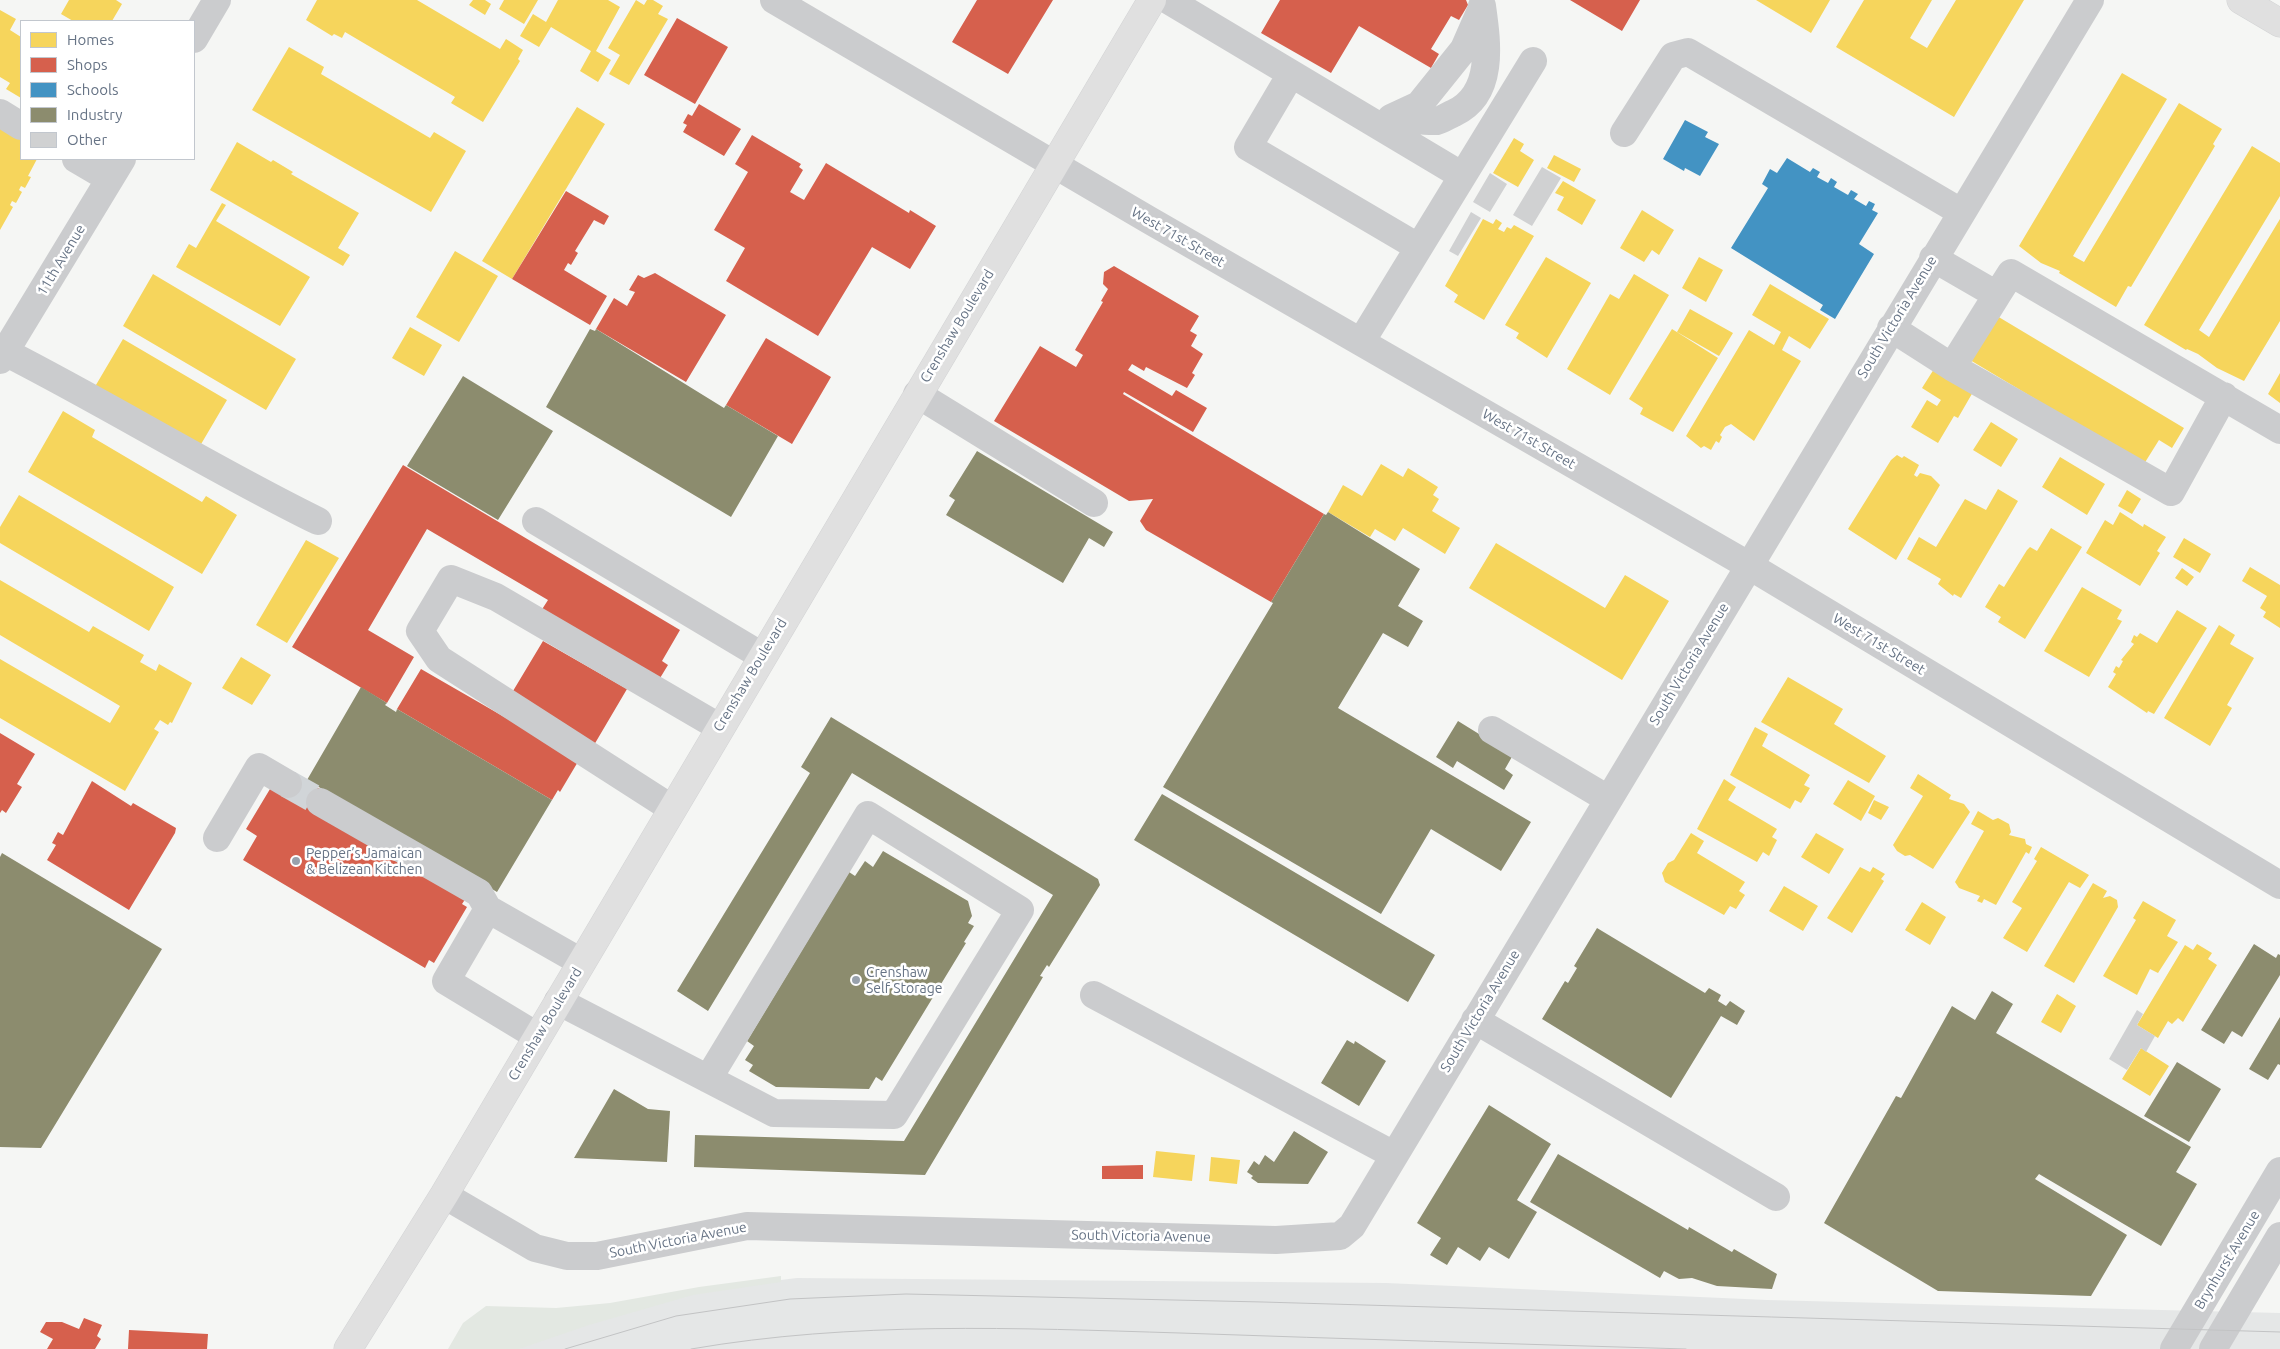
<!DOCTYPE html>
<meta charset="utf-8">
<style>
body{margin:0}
#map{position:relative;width:2280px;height:1349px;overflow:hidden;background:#f5f6f4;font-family:Ubuntu,sans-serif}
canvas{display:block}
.legend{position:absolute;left:20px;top:20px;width:175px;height:140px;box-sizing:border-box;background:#fff;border:1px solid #c2c7ce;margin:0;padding:6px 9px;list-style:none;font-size:15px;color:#667385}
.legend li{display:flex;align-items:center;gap:10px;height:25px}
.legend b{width:25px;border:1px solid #c2c7ce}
</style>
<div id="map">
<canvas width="2280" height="1349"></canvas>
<ul class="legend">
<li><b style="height:14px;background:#f6d55c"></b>Homes</li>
<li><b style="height:14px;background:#d6604d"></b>Shops</li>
<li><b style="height:14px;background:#4393c3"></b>Schools</li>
<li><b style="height:14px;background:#8c8c6e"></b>Industry</li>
<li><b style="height:14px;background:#d0d1d2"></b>Other</li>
</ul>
</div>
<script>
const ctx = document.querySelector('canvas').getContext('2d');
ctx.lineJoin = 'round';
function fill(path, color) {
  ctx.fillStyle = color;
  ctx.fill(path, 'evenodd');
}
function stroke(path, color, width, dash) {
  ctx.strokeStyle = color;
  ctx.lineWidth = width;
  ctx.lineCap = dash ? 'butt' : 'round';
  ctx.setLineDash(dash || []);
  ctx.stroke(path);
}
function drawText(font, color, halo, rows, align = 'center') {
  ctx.font = font + ' Ubuntu,sans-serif';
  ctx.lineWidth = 5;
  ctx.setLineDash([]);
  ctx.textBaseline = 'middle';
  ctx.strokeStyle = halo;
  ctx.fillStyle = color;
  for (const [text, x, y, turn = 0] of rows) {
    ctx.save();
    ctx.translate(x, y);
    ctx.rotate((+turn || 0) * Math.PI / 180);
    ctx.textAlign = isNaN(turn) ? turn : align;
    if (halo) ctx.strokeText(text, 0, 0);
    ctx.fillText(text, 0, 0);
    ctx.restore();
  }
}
fill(new Path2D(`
 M797,1278L1386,1283L1767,1300L2280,1313V1349H482L707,1289Z`), '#e5e7e7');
fill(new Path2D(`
 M781,1276V1282L693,1295L589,1325L519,1349H448L463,1323L486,1306L556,1308L610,1303L699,1287Z`), '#e3e8e2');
fill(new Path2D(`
 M69,0H116L122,4L112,21H73L61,14Z
 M317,0H417L500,49L506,39L523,50L518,59L520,61L483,122L451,103L455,97L345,32L342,38L334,34L332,36L306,20Z
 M473,0H485L491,4L485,15L469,5Z
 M504,0H538L524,24L499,9Z
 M558,0H608L620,7L596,51L611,60L598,82L580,71L591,51L551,27L539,47L520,36L533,14L546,22Z
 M636,0L644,5L647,0H653L663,6L658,14L668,19L629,85L609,74L620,55L608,48Z
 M1756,0H1830L1811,33Z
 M1864,0H1932L1910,38L1927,48L1956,0H2024L1954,117L1836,47Z
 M0,10L16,19L10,30L21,37V98L6,89L10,83L0,77Z
 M289,47L324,67L321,74L430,138L434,132L466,151L431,212L252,110Z
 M2122,73L2167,99L2073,256L2084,262L2179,103L2222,129L2213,144L2215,146L2131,287L2128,286L2116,307L2059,273L2060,271L2041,263L2019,246Z
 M577,107L605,124L512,279L482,261Z
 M0,126L21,139V159H37L28,176L31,177L25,188L21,186L19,190L22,192L16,203L12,201L10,205L13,207L0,230Z
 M1514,138L1524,144L1520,151L1534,160L1518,187L1493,173Z
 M237,142L271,162L273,160L293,172L291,174L359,213L338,248L350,255L343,266L210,190Z
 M2252,146L2280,163V196L2199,330L2209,337L2280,219V321L2244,381L2217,368L2198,354L2187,349L2186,350L2144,325Z
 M1554,155L1581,169L1574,182L1547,168Z
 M1563,181L1596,200L1582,225L1557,210L1564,197L1555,193Z
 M222,203L226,205L216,221L310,277L280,326L176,267L189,244L196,248Z
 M1642,210L1674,230L1659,255L1652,250L1644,262L1620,248Z
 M1483,219L1493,224L1496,219L1502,223L1498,229L1504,232L1507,227L1511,229L1514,225L1534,236L1484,320L1454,302L1458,295L1445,286Z
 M455,251L498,276L459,342L416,317Z
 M1546,257L1591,283L1547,358L1516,338L1519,333L1505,325Z
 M1699,257L1723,270L1706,302L1682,288Z
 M153,274L296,359L266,410L123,326Z
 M1634,274L1669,295L1610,395L1567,369L1610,294L1619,299Z
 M1770,284L1829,319L1810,349L1789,336L1782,350L1801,361L1754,441L1731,424L1725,427L1720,435L1722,437L1719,443L1716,441L1711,450L1704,446L1701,448L1686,436L1749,330L1774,345L1781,332L1752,315Z
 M1690,309L1733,333L1719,356L1677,332Z
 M1997,316L2184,428L2172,448L2159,440L2144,464L1970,360Z
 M410,327L442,345L424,376L392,358Z
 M1672,329L1718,358L1673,432L1640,414L1643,408L1629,399Z
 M123,339L227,400L197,451L93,390Z
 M1934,369L1973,392L1958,418L1954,416L1938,443L1911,427L1927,400L1937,406L1941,400L1922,388Z
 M2280,373V403L2268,394Z
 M63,411L95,430L92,437L202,502L206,496L237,515L202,574L28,472Z
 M1991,422L2018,439L2001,467L1973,450Z
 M1897,455L1902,458L1904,456L1919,465L1914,475L1917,477L1920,473L1931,476L1940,485L1896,560L1848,529L1891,460Z
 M2060,457L2105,484L2087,515L2042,487Z
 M1381,464L1403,477L1408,468L1438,487L1433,495L1439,499L1432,511L1460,528L1445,554L1403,528L1395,541L1375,529L1370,537L1328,512L1343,485L1362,496Z
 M1998,489L2018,501L1961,598L1954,594L1953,596L1938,584L1941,579L1907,559L1919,537L1936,547L1965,499L1986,510Z
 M2127,490L2141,499L2132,514L2118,506Z
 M19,495L174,587L149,631L0,543V527Z
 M2120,512L2143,527L2144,524L2166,537L2157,551L2160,553L2140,586L2086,553L2105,520L2113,525Z
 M2051,528L2082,547L2025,639L1998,622L2001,617L1985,607L1999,584L2004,587L2027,550L2030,547L2037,551Z
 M2184,538L2211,554L2200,573L2173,557Z
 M306,540L339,558L287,643L256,625Z
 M1496,543L1605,608L1625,575L1669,601L1622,680L1469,588Z
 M2250,567L2280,585V628L2263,617L2266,612L2260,608L2267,596L2242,581Z
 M2182,568L2194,577L2187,586L2175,578Z
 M0,580L89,632L93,626L144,655L140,662L156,671L159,664L192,683L172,723L170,722L168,725L160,720L154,729L159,732L125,791L0,718V659L110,723L120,706L0,635Z
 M2082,587L2122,610L2117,619L2122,621L2089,677L2044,651Z
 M2177,610L2207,628L2154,714L2148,711L2147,713L2108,687L2116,674L2113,672L2116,666L2119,668L2123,661L2121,660L2134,644L2131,642L2134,635L2137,637L2140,633L2157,643Z
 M2219,625L2235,635L2230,644L2254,658L2227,705L2232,708L2210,746L2164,718Z
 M241,657L271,675L252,705L222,688Z
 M1788,677L1843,709L1834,724L1886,756L1869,783L1761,722Z
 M1755,727L1768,734L1762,746L1810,775L1804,785L1810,788L1801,803L1795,800L1790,809L1730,775Z
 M1918,774L1951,795L1949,799L1964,804L1970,812L1933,869L1910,855L1905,856L1897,851L1893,845L1923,796L1910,788Z
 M1724,779L1736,787L1728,800L1777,829L1772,837L1777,840L1769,856L1763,852L1757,862L1697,829Z
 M1848,780L1875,796L1861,821L1833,804Z
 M1874,800L1889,807L1881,820L1868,813Z
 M1978,811L1993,820L1998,818L2009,824L2011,832L2009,835L2025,839L2026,844L2032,847L2029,854L2026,852L1996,905L1984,899L1982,903L1977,901L1980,896L1959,888L1955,882L1984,831L1971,824Z
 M1691,833L1704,841L1697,853L1745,882L1739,891L1745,895L1736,909L1730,906L1724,915L1665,882L1662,873L1668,863L1674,860Z
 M1816,833L1844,849L1829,874L1801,857Z
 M2041,847L2089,875L2080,888L2069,882L2027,952L2003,938L2022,908L2012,902L2037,861L2034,859Z
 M1860,867L1870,872L1873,867L1885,874L1881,879L1884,881L1852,933L1827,918Z
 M2093,883L2107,891L2103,898L2110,896L2117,900L2118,907L2074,983L2044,966Z
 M1784,886L1818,906L1803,931L1769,911Z
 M2143,901L2176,920L2167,936L2178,942L2158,973L2150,969L2137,995L2103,976L2136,920L2133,918Z
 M1922,902L1946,917L1930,945L1905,930Z
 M2197,944L2212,953L2208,959L2217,965L2183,1022L2178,1018L2172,1024L2168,1021L2158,1038L2137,1025L2185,945L2193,950Z
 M2057,994L2076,1006L2061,1033L2041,1022Z
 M2141,1048L2169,1066L2150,1096L2122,1079Z
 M1156,1151L1195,1155L1192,1181L1153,1177Z
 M1211,1157L1240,1160L1237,1184L1209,1181Z`), '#f6d55c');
fill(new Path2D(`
 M977,0H1053L1008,74L952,42Z
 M1280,0H1466L1468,5L1459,20L1451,16L1431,49L1439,54L1431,68L1359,26L1331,73L1261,33Z
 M1570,0H1640L1622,31Z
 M677,18L728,47L695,104L644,75Z
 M699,104L741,129L724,156L683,132L687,125L683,123L688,114L692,116Z
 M752,135L801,164L799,167L803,170L790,192L804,200L826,163L909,213L910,210L936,226L910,269L872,247L818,336L726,281L745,248L714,230L748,172L735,164Z
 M566,191L609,216L604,225L594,220L575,251L578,253L571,265L568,263L564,270L607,296L590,325L512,279Z
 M1114,266L1199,316L1190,331L1197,335L1191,346L1203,354L1192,373L1195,375L1187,388L1146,367L1144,371L1132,364L1128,370L1172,396L1176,390L1207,408L1193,432L1124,392L1123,394L1324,514L1271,602L1146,530L1140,521L1153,499L1129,501L994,421L1040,346L1076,367L1083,355L1075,350L1103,302L1101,301L1108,289L1103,284L1104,272Z
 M655,273L726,315L686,382L596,329L614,298L627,306L635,292L629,290L638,275L644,278Z
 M766,338L831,377L792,444L726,405Z
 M403,465L680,630L662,661L668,665L657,683L539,614L548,600L427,529L368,630L414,657L387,703L292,647Z
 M543,641L627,689L594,745L510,696Z
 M421,669L579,760L560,792L558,790L552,800L397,709Z
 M0,733L35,754L17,784L22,787L6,813L2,810L0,813Z
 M293,774L326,792L466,898L462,904L467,907L434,963L429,960L425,968L243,860L257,836L246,829L273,784Z
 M92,781L131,806L133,803L176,828L175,833L129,910L47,860L56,845L52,843L58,832L63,835Z
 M1143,1165V1179H1102V1166Z
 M84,1318L102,1325L97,1336L101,1339L95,1349H47L53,1339L40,1332L46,1322H62L79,1329Z
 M129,1330L208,1334L207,1349H128Z`), '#d6604d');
fill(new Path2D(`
 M1685,120L1708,132L1705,137L1719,144L1700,176L1685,168L1684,171L1663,159Z
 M1787,158L1810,172L1813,168L1820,172L1817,177L1828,183L1831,178L1837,182L1834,187L1848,195L1851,190L1858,194L1854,199L1866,206L1869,201L1875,204L1872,210L1878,213L1859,244L1874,254L1835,319L1820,310L1823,305L1731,248L1768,188L1762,184L1770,169L1777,173Z`), '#4393c3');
fill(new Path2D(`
 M590,329L595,331L596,329L724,408L726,405L778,436L731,517L546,407Z
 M463,376L553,431L498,520L407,466Z
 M977,451L1113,532L1104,547L1089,538L1063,583L946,515L955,500L949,496Z
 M1328,512L1420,569L1398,606L1423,621L1408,647L1383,633L1338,708L1531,822L1501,871L1431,829L1381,914L1163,787L1273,603L1271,602L1324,514L1326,515Z
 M361,687L387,703L385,705L396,712L397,709L552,800L497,892L307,780Z
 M831,717L1098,879L1100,885L1049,967L1047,965L1040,976L1043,977L925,1175L694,1167L695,1135L904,1141L1053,895L852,773L708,1011L677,991L810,773L801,767Z
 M1458,721L1513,755L1505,769L1513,775L1504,790L1457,761L1453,768L1436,757Z
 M1162,794L1435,955L1408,1002L1134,840Z
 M883,851L968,901L972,916L968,923L974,926L964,942L966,943L882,1081L876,1077L869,1089L776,1087L749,1071L753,1065L745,1060L754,1046L747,1041L849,872L855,876L865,861L873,867Z
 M2,853L162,949L41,1148L0,1147V857Z
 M1597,928L1705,993L1709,988L1721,995L1718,1001L1726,1006L1730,1001L1745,1011L1737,1025L1721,1016L1671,1098L1542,1019L1565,981L1568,983L1577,968L1574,966Z
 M2254,944L2276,958L2278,954L2280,955V975L2242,1037L2232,1031L2224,1044L2201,1030Z
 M1992,991L2013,1004L1996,1033L2191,1147L2176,1172L2197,1184L2161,1246L2039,1174L2035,1179L2127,1235L2091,1296L1938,1291L1824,1223L1896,1096L1901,1098L1952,1006L1975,1020Z
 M2280,1017V1065L2278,1064L2268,1080L2249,1069Z
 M1347,1040L1354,1044L1355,1041L1386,1061L1359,1106L1321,1083Z
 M2177,1062L2221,1089L2189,1142L2144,1116Z
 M614,1089L648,1109L670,1111L667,1162L574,1158Z
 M1489,1105L1551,1144L1517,1200L1537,1212L1509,1259L1489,1247L1480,1261L1458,1247L1447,1265L1430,1255L1441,1238L1417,1223Z
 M1294,1131L1328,1152L1308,1184L1258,1183L1251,1178L1253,1176L1247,1172L1254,1161L1259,1165L1265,1155L1274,1162Z
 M1558,1154L1688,1230L1689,1227L1732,1252L1734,1249L1777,1274L1772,1289L1717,1286L1692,1278L1679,1279L1664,1271L1660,1278L1530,1202Z`), '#8c8c6e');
fill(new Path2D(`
 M1542,167L1561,178L1532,226L1513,215Z
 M1490,173L1507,184L1490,212L1473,202Z
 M1471,212L1481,218L1458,256L1449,251Z
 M2137,1010L2143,1014L2137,1025L2155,1036L2146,1052L2141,1048L2127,1070L2109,1059Z`), '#d0d1d2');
stroke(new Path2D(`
 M288,784L320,802`), '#d1d5d8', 28, [28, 14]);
const major = new Path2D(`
 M2241,0L2280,23
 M348,1349L444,1195L1152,0`);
stroke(major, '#d2d3d4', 29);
stroke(new Path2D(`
 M774,0L1149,220L1748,565L2280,885
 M1168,0L1461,175
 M194,39L217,0
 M1291,74L1248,147L1418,247
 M0,113L21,126
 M1391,118L1419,105L1464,49L1482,8
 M1395,118C1408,118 1424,122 1437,121C1442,120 1449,115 1454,113C1495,94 1487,42 1482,6
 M1624,133L1673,56L1688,52L1961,212
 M76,159L110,179
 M1933,258L1997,295L2011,273L2280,430
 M1891,328L1952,367L1997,295
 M1361,342L1533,61
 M5,352C111,406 212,469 318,521
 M0,360L122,159
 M1952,367L2171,492L2224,396
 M917,394L1094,503
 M536,521L762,656
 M1492,730L1608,799
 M320,802L479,893L488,909
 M671,808L439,659L420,631L451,579L496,597L719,727
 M217,838L259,767L288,784
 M1094,995L1394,1155
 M558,1001L774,1113L894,1115L1020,910L868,815L708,1079
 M1475,1020L1776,1197
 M537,1036L446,981L488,909L581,962
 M444,1195L535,1248L567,1256H597L747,1226L1276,1240L1340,1236L1352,1226L2090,0
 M2174,1349L2280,1171
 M2213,1349L2280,1236`), '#cbccce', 28);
stroke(major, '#e0e0e0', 28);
stroke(new Path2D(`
 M565,1349L676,1316L790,1299L906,1294L1263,1302L2280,1332
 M691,1349C853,1321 1017,1328 1180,1333C1349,1339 1518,1344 1686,1349`), '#c2c3c4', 1);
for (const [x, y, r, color] of [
 [296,861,5,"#98a1ac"],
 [856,980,5,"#98a1ac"]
]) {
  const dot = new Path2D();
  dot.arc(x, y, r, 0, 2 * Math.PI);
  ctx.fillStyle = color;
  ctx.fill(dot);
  stroke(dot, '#fff', 2);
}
drawText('14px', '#667385', '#fff', [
 ["West 71st Street",1178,237,30],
 ["11th Avenue",61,260,-59],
 ["South Victoria Avenue",1897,317,-59],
 ["Crenshaw Boulevard",957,326,-59],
 ["West 71st Street",1529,439,30],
 ["West 71st Street",1879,644,31],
 ["South Victoria Avenue",1689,664,-59],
 ["Crenshaw Boulevard",750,675,-59],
 ["South Victoria Avenue",1480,1011,-59],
 ["Crenshaw Boulevard",545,1024,-59],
 ["South Victoria Avenue",1141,1236,1],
 ["South Victoria Avenue",678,1240,-11],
 ["Brynhurst Avenue",2227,1260,-59]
]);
drawText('14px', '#667385', '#fff', [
 ["Pepper’s Jamaican",306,853],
 ["& Belizean Kitchen",306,869],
 ["Crenshaw",866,972],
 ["Self Storage",866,988]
], 'left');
</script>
